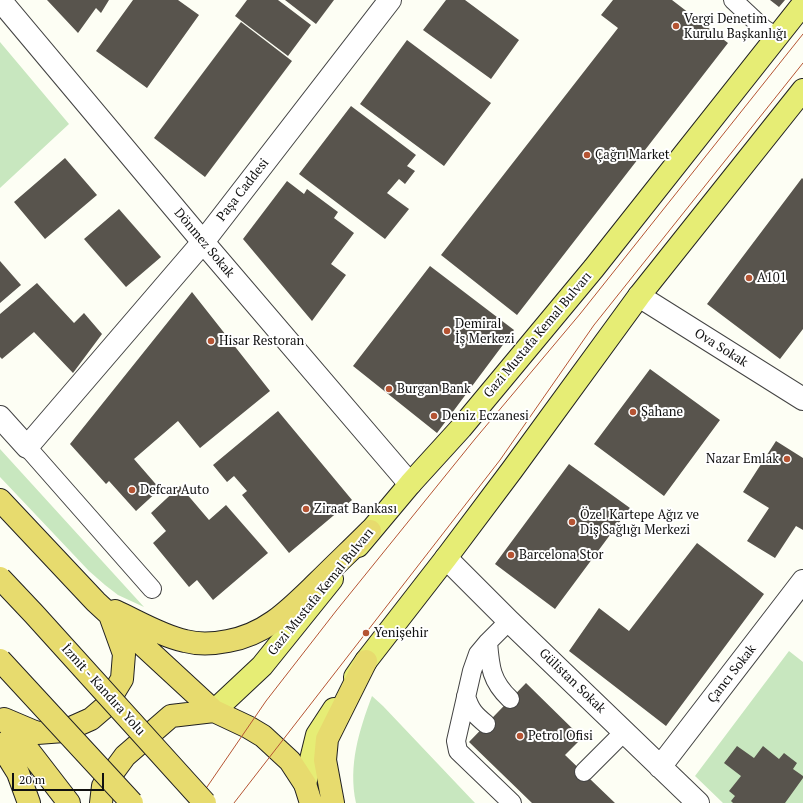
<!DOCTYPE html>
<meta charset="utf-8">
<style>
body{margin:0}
#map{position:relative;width:803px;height:803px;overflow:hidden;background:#fdfef4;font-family:"PT Serif",serif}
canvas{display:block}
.scale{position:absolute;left:12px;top:773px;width:92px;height:18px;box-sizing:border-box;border:2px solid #101010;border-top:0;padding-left:5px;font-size:12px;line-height:14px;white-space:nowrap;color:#101010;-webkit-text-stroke:3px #fff;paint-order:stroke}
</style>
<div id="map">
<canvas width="803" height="803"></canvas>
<div class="scale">20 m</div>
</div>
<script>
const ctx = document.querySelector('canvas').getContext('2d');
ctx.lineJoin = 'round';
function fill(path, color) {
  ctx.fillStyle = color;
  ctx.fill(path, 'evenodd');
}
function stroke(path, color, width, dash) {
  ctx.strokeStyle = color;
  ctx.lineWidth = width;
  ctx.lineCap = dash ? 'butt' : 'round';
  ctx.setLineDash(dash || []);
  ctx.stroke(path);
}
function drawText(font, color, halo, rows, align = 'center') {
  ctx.font = font + ' "PT Serif",serif';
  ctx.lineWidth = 4;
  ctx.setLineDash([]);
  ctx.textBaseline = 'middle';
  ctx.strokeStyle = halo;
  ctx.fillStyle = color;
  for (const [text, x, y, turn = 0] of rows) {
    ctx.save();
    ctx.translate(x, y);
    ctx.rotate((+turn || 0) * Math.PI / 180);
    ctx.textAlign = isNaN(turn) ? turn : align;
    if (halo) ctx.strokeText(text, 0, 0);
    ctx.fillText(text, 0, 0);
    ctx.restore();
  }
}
fill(new Path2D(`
 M0,42L69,124L0,188Z
 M0,449L144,607L118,595L105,585L89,571L0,477Z
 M789,651L803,662V803H723L695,776Z
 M372,696L383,706L475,803H356C348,765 359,731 372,696Z`), '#c8e7bf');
fill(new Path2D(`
 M47,0H109L101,13L96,8L78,33Z
 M133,0H178L199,15L147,88L96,51Z
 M247,0H278L311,25L288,56L235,16Z
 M285,0H334L316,24Z
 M446,0H465L519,40L491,79L423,30Z
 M613,0H672L728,43L517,315L441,255L618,28L601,15Z
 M770,0H785L779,7Z
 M241,22L292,61L205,177L154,138Z
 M407,40L491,103L444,166L360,104Z
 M351,106L416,155L407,166L415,171L405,184L399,179L387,193L409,209L385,239L299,174Z
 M65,158L97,195L45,239L14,202Z
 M802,178L803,179V329L780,359L707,304Z
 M287,181L304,194L307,189L338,212L334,218L354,233L331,264L346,275L312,321L243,239Z
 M119,209L161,257L126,287L84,239Z
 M0,261L21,285L0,303Z
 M430,266L514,330L437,433L353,366Z
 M37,283L74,323L84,313L102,334L73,373L34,332L2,359L0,357V314Z
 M192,292L270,391L200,448L178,421L134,459L160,489L136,511L109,481L106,484L70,444Z
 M650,369L720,420L664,496L594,444Z
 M278,411L352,500L289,553L242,495L247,491L234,476L227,482L213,465Z
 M776,441L803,458V530L796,526L775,558L747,541L769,508L743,492Z
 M569,464L630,508L555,609L495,564Z
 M180,486L209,520L226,505L268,553L213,600L197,580L189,587L153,543L166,531L151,513Z
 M697,543L764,594L666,726L569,651L599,608L629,631Z
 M526,683L582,738L565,755L615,803H532L469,742Z
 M737,746L754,758L763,746L779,759L784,753L797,763L793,769L803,776V778L785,803H733L731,801L735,796L729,791L741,776L724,763Z`), '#58544d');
const service = new Path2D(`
 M733,0L764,29L777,37
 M27,447L152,589
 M509,621L488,642L478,654L472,671L456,741L458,751L512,803
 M488,642C490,667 491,681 510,699
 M466,696C470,710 475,715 486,724
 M584,772L624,732`);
const minor = new Path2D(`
 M639,296L803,399
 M0,417L27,447L203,242L390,0
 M446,558L509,621L698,803
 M660,767L803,581`);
const tertiary = new Path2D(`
 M0,0L203,242L410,484`);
const primary = new Path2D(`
 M358,546L410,484L461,428L594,268L803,4
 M355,677L366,661L446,558L512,470L639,296L803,90
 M214,711L262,666L332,579
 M305,784L317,735L334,709`);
const trunk = new Path2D(`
 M0,500L96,602L214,711L248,727L263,736L290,761L305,784L311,803
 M115,611C137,621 162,636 185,641C200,645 213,644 228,641C267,634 290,609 318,582C335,565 353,548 370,531
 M4,719L37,733L64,731L91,719L105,707L122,679L124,654L111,618
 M5,720L69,803
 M0,744L18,773L29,803
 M101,803L103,786L125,756L171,716L214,711
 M333,803L325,760L327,739L366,661`);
stroke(service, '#434343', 20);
stroke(minor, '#434343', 24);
stroke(tertiary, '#434343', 24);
stroke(primary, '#212121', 24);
stroke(trunk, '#212121', 24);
stroke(service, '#fff', 18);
stroke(minor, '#fff', 22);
stroke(tertiary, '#fff', 22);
stroke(primary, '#e6ed75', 22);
stroke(trunk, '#e7db6e', 22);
stroke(new Path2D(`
 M196,803L266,701L336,611L475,439L580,314L803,34
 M234,803L500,460L594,325L803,63`), '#b55433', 1);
const trunkBridge = new Path2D(`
 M0,578L34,614L205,803
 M0,660L132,803`);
stroke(trunkBridge, '#212121', 24, []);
stroke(trunkBridge, '#e7db6e', 22);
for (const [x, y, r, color] of [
 [676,26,4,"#b55433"],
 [587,155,4,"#b55433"],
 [749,278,4,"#b55433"],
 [447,331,4,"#b55433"],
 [211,341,4,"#b55433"],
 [389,389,4,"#b55433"],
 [633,412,4,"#b55433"],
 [434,416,4,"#b55433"],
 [787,459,4,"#b55433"],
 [132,490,4,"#b55433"],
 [306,509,4,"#b55433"],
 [572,522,4,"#b55433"],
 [511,555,4,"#b55433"],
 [366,633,4,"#b55433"],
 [520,736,4,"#b55433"]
]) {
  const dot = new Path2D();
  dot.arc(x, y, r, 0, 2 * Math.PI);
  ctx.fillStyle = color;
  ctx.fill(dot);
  stroke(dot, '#fff', 1.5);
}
drawText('13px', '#101010', '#fff', [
 ["Vergi Denetim",684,19],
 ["Kurulu Başkanlığı",684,34],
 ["Çağrı Market",595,155],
 ["A101",757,278],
 ["Demiral",455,324],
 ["İş Merkezi",455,339],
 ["Hisar Restoran",219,341],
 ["Burgan Bank",397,389],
 ["Şahane",641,412],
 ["Deniz Eczanesi",442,416],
 ["Nazar Emlak",779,459,"right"],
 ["Defcar Auto",140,490],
 ["Ziraat Bankası",314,509],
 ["Özel Kartepe Ağız ve",580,515],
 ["Diş Sağlığı Merkezi",580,530],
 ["Barcelona Stor",519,555],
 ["Yenişehir",374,633],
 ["Petrol Ofisi",528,736]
], 'left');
drawText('13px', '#101010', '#fff', [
 ["Paşa Caddesi",243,190,-52],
 ["Dönmez Sokak",204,243,50],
 ["Gazi Mustafa Kemal Bulvarı",538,335,-50],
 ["Ova Sokak",721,348,32],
 ["Gazi Mustafa Kemal Bulvarı",321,592,-51],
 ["Çancı Sokak",732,674,-52],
 ["Gülistan Sokak",572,681,44],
 ["İzmit - Kandıra Yolu",103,690,48]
]);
</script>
